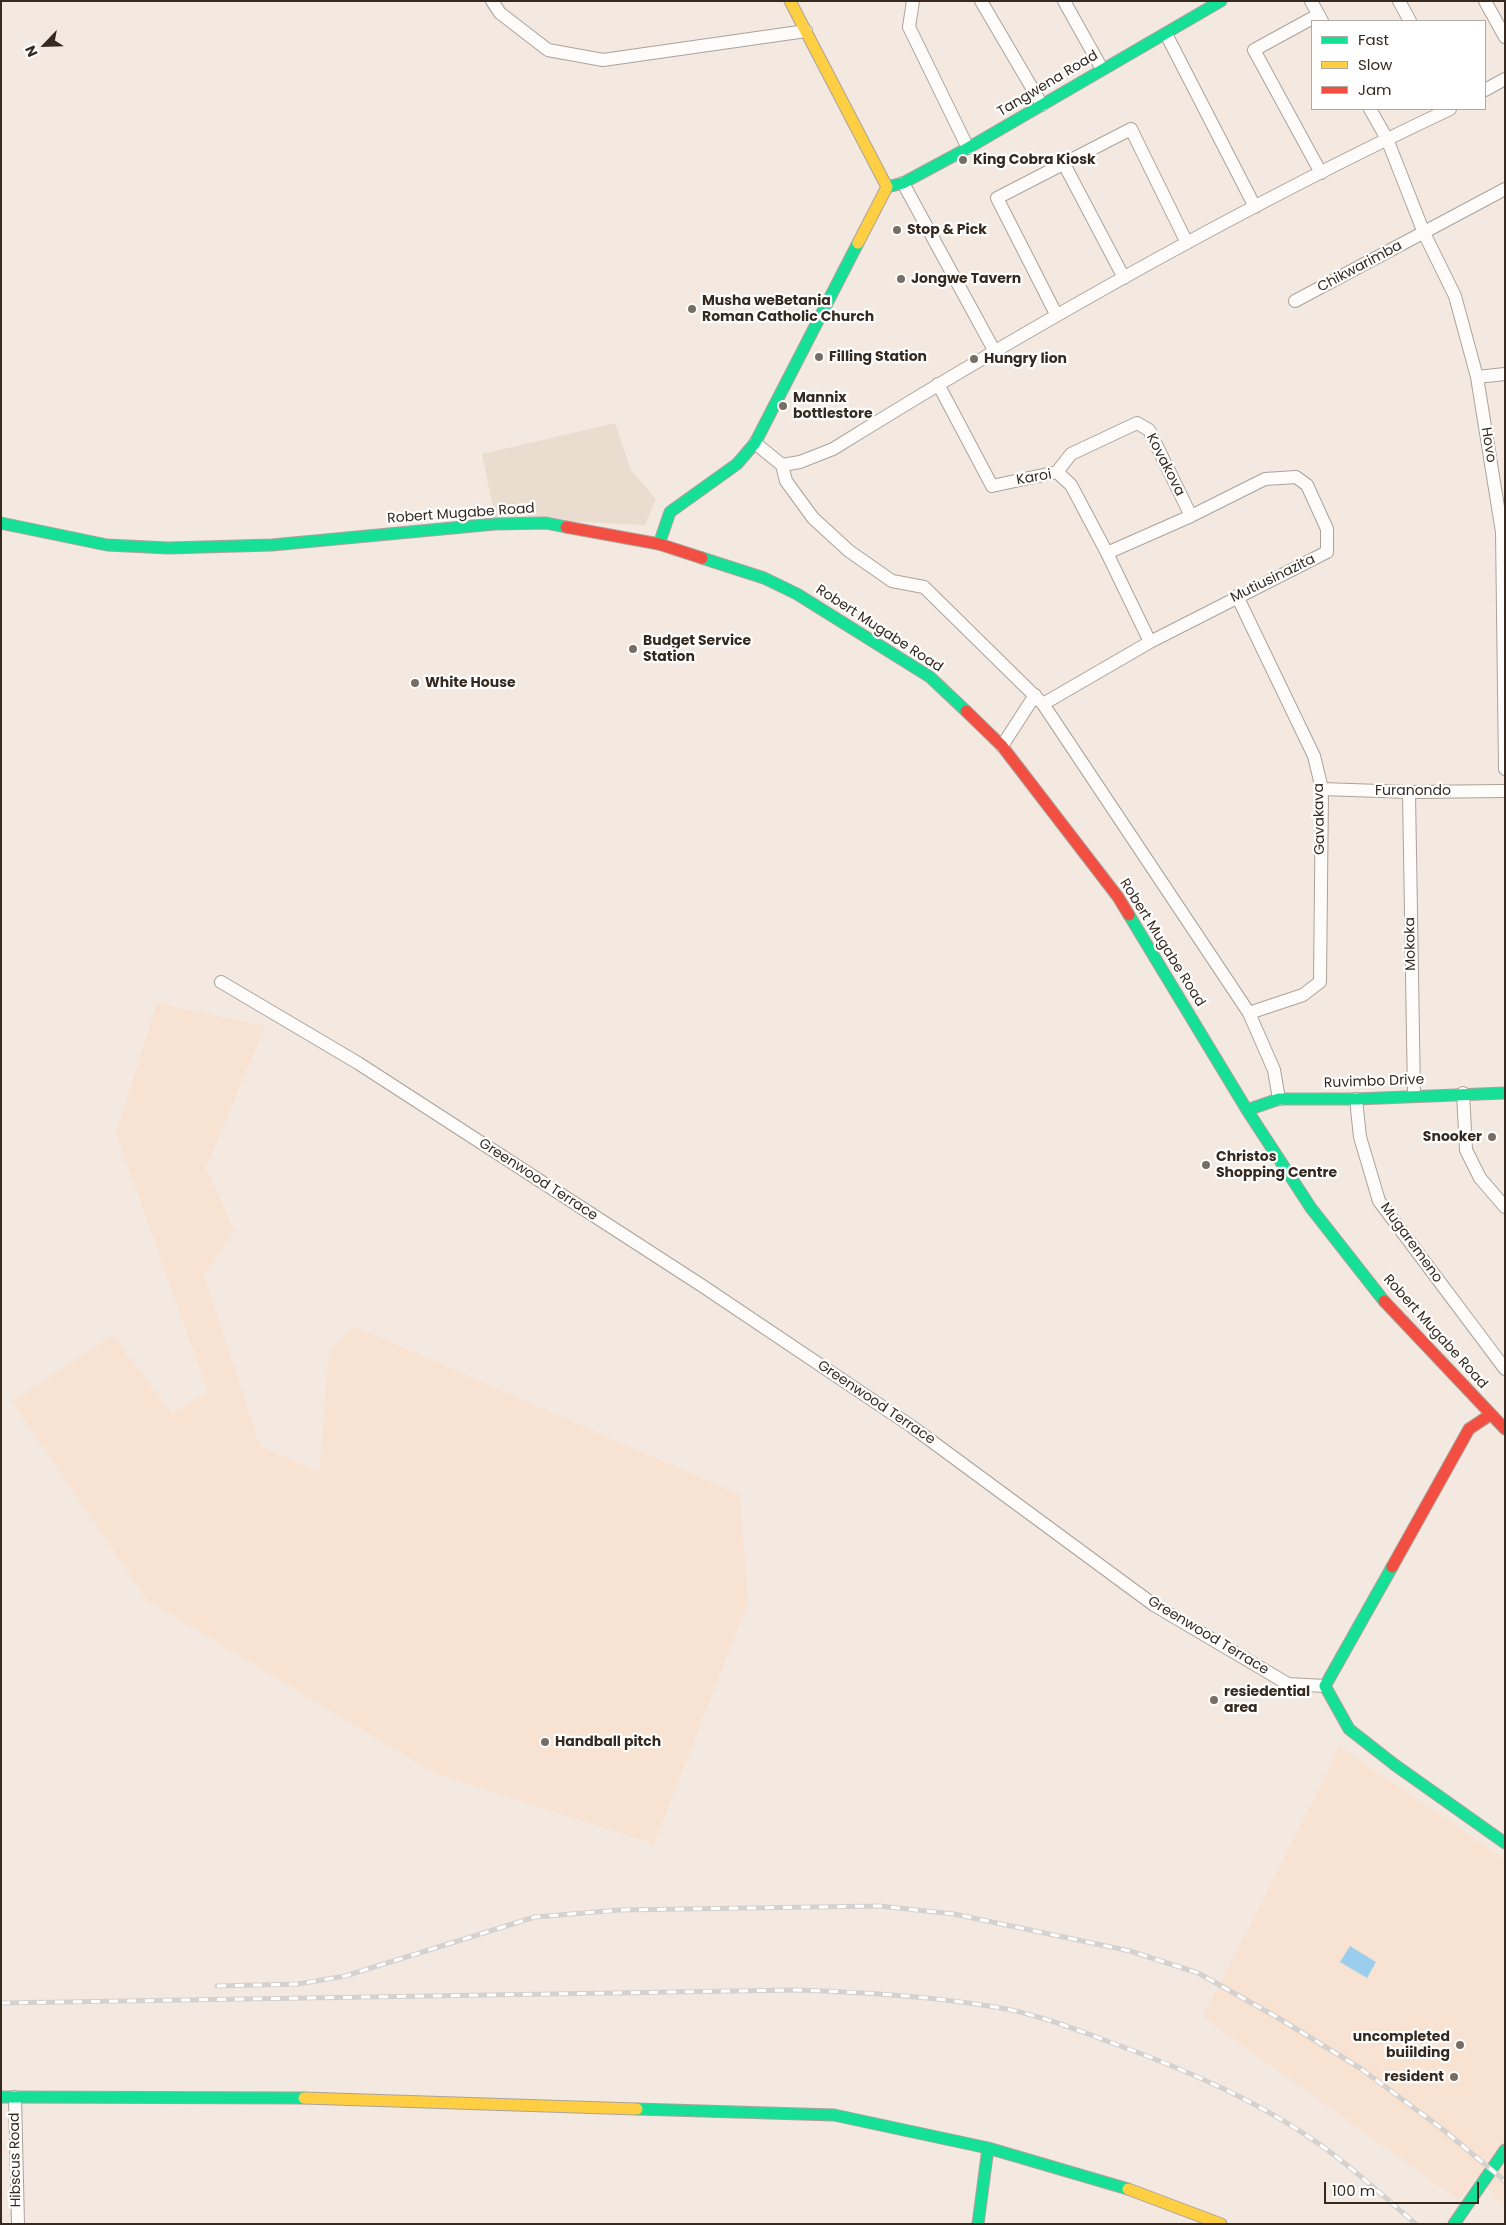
<!DOCTYPE html>
<style>
body{margin:0}
#map{position:relative;width:1506px;height:2225px;overflow:hidden;background:#f4e9e1;font-family:Poppins,sans-serif}
canvas{display:block}
.frame{position:absolute;inset:0;border:2px solid #362a20;pointer-events:none}
.legend{position:absolute;left:1311px;top:20px;width:175px;height:90px;box-sizing:border-box;background:#fff;border:1px solid #afaaa6;margin:0;padding:6px 9px;list-style:none;font-size:15px;color:#362a20}
.legend li{display:flex;align-items:center;gap:10px;height:25px}
.legend b{width:25px;border:1px solid #afaaa6}
.north{position:absolute;left:20px;top:20px;width:50px;height:50px;-webkit-text-stroke:4px #fff;paint-order:stroke;rotate:246deg;font-size:14px;font-weight:700;line-height:20px;text-align:center;color:#362a20}
.north::after{content:'';display:block;margin:auto;width:18px;height:22px;background:#362a20;clip-path:polygon(50% 0,100% 100%,50% 72%,0 100%)}
.scale{position:absolute;left:1324px;top:2182px;width:155px;height:22px;box-sizing:border-box;border:2px solid #362a20;border-top:0;padding-left:6px;font-size:15px;line-height:18px;white-space:nowrap;color:#362a20;-webkit-text-stroke:4px #fff;paint-order:stroke}
</style>
<div id="map">
<canvas width="1506" height="2225"></canvas>
<div class="frame"></div>
<ul class="legend">
<li><b style="height:6px;background:#16e098"></b>Fast</li>
<li><b style="height:6px;background:#ffcf43"></b>Slow</li>
<li><b style="height:6px;background:#f24e42"></b>Jam</li>
</ul>
<div class="north">N</div>
<div class="scale">100 m</div>
</div>
<script>
const ctx = document.querySelector('canvas').getContext('2d');
ctx.lineJoin = 'round';
function fill(path, color) {
  ctx.fillStyle = color;
  ctx.fill(path, 'evenodd');
}
function stroke(path, color, width, dash) {
  ctx.strokeStyle = color;
  ctx.lineWidth = width;
  ctx.lineCap = dash ? 'butt' : 'round';
  ctx.setLineDash(dash || []);
  ctx.stroke(path);
}
function drawText(font, color, halo, rows, align = 'center') {
  ctx.font = font + ' Poppins,sans-serif';
  ctx.lineWidth = 4.5;
  ctx.setLineDash([]);
  ctx.textBaseline = 'middle';
  ctx.strokeStyle = halo;
  ctx.fillStyle = color;
  for (const [text, x, y, turn = 0] of rows) {
    ctx.save();
    ctx.translate(x, y);
    ctx.rotate((+turn || 0) * Math.PI / 180);
    ctx.textAlign = isNaN(turn) ? turn : align;
    if (halo) ctx.strokeText(text, 0, 0);
    ctx.fillText(text, 0, 0);
    ctx.restore();
  }
}
fill(new Path2D(`
 M615,423L631,470L656,499L645,525L495,518L482,454Z`), '#eaddcf');
fill(new Path2D(`
 M157,1003L265,1026L206,1168L234,1230L204,1276L260,1446L319,1472L329,1353L354,1326L740,1495L748,1602L654,1844L434,1773L147,1600L12,1402L113,1335L172,1414L208,1392L116,1133Z
 M1340,1747L1505,1859V2205L1476,2177L1459,2200L1203,2017Z`), '#f8e2d1');
fill(new Path2D(`
 M1350,1946L1376,1962L1367,1978L1340,1962Z`), '#9aceec');
const street = new Path2D(`
 M492,1L500,13L548,50L603,60L806,31
 M913,1L909,27L968,148
 M981,1L1042,105
 M1064,1L1102,69
 M1311,1L1322,21
 M1399,1L1410,21
 M1485,1L1505,37
 M1318,15L1254,50L1321,173
 M1166,34L1255,207
 M1485,90L1505,79
 M1370,109L1387,139L1424,233L1455,296L1477,377L1502,532L1505,769
 M1064,164L1124,278
 M903,183L995,352
 M1295,301L1505,189
 M1056,314L997,198L1131,129L1187,243
 M1477,377L1505,374
 M938,384L992,486L1057,472L1071,485L1107,553L1150,642
 M755,443L782,465L800,462L833,449C1033,325 1238,209 1450,109
 M782,465L786,481L813,518L849,551L892,581L924,587L1043,704L1249,1013L1274,1070L1279,1099
 M1057,472L1071,454L1137,423L1149,430L1191,516
 M1237,596L1314,756L1322,789L1320,982L1303,995L1249,1013
 M1043,704L1150,642L1327,552V529L1307,485L1296,477L1265,479L1191,516L1107,553
 M1002,746L1035,695
 M1322,789L1409,792L1505,791
 M1409,792L1414,1096
 M221,982L358,1063L701,1285L911,1426L1154,1605L1288,1684L1325,1686
 M1463,1093L1466,1150L1480,1178L1505,1207
 M1356,1099L1360,1137L1379,1201L1505,1369
 M15,2097L18,2224`);
const fast = new Path2D(`
 M887,187L903,183L968,148L1221,1
 M1,523L107,545L168,548L272,545L495,524L546,523L566,527
 M659,544L670,512L737,464L755,443L858,243
 M702,558L764,578L797,594L930,677L966,711
 M1129,915L1247,1110L1311,1208L1384,1301
 M1247,1110L1279,1099H1356L1505,1093
 M1392,1567L1325,1686L1349,1729L1395,1765L1505,1843
 M1,2097L304,2098
 M637,2109L834,2115L988,2148L1128,2189
 M978,2224L988,2148
 M1454,2224L1505,2150`);
const slow = new Path2D(`
 M790,1L887,187L858,243
 M304,2098L637,2109
 M1128,2189L1221,2224`);
const jam = new Path2D(`
 M566,527L659,544L702,558
 M966,711L1002,746L1118,897L1129,915
 M1384,1301L1505,1429
 M1392,1567L1469,1429L1490,1415`);
stroke(street, '#aca29a', 14);
stroke(fast, '#aca29a', 13);
stroke(slow, '#aca29a', 13);
stroke(jam, '#aca29a', 13);
stroke(street, '#fdfcfa', 12);
stroke(fast, '#16e098', 11);
stroke(slow, '#ffcf43', 11);
stroke(jam, '#f24e42', 11);
const rail = new Path2D(`
 M217,1986L298,1984L345,1976L535,1917L620,1910L879,1906L954,1914L1130,1951L1198,1973L1275,2016L1360,2068L1441,2128L1505,2181
 M1,2003L795,1990C862,1992 929,1996 995,2007C1033,2013 1070,2027 1107,2041C1187,2070 1270,2105 1338,2158C1365,2179 1390,2202 1416,2224`);
stroke(rail, '#d5d1cf', 5);
stroke(rail, '#fff', 3, [9]);
for (const [x, y, r, color] of [
 [963,160,5,"#786d64"],
 [897,230,5,"#786d64"],
 [901,279,5,"#786d64"],
 [692,309,5,"#786d64"],
 [819,357,5,"#786d64"],
 [974,359,5,"#786d64"],
 [783,406,5,"#786d64"],
 [633,649,5,"#786d64"],
 [415,683,5,"#786d64"],
 [1492,1137,5,"#786d64"],
 [1206,1165,5,"#786d64"],
 [1214,1700,5,"#786d64"],
 [545,1742,5,"#786d64"],
 [1460,2045,5,"#786d64"],
 [1454,2077,5,"#786d64"]
]) {
  const dot = new Path2D();
  dot.arc(x, y, r, 0, 2 * Math.PI);
  ctx.fillStyle = color;
  ctx.fill(dot);
  stroke(dot, '#fff', 2);
}
drawText('14px', '#362a20', '#fff', [
 ["Tangwena Road",1048,84,-31],
 ["Chikwarimba",1360,267,-28],
 ["Hovo",1488,445,81],
 ["Kovakova",1165,465,63],
 ["Karoi",1034,478,-10],
 ["Robert Mugabe Road",461,514,-4],
 ["Mutiusinazita",1273,579,-26],
 ["Robert Mugabe Road",879,629,33],
 ["Furanondo",1413,791],
 ["Gavakava",1320,819,-91],
 ["Robert Mugabe Road",1162,943,58],
 ["Mokoka",1411,944,-91],
 ["Ruvimbo Drive",1374,1082,-2],
 ["Greenwood Terrace",538,1180,33],
 ["Mugaremeno",1411,1243,54],
 ["Robert Mugabe Road",1435,1332,48],
 ["Greenwood Terrace",876,1403,34],
 ["Greenwood Terrace",1208,1636,31],
 ["Hibscus Road",16,2160,-91]
]);
drawText('bold 14px', '#362a20', '#fff', [
 ["King Cobra Kiosk",973,160],
 ["Stop & Pick",907,230],
 ["Jongwe Tavern",911,279],
 ["Musha weBetania",702,301],
 ["Roman Catholic Church",702,317],
 ["Filling Station",829,357],
 ["Hungry lion",984,359],
 ["Mannix",793,398],
 ["bottlestore",793,414],
 ["Budget Service",643,641],
 ["Station",643,657],
 ["White House",425,683],
 ["Snooker",1482,1137,"right"],
 ["Christos",1216,1157],
 ["Shopping Centre",1216,1173],
 ["resiedential",1224,1692],
 ["area",1224,1708],
 ["Handball pitch",555,1742],
 ["uncompleted",1450,2037,"right"],
 ["buiilding",1450,2053,"right"],
 ["resident",1444,2077,"right"]
], 'left');
</script>
